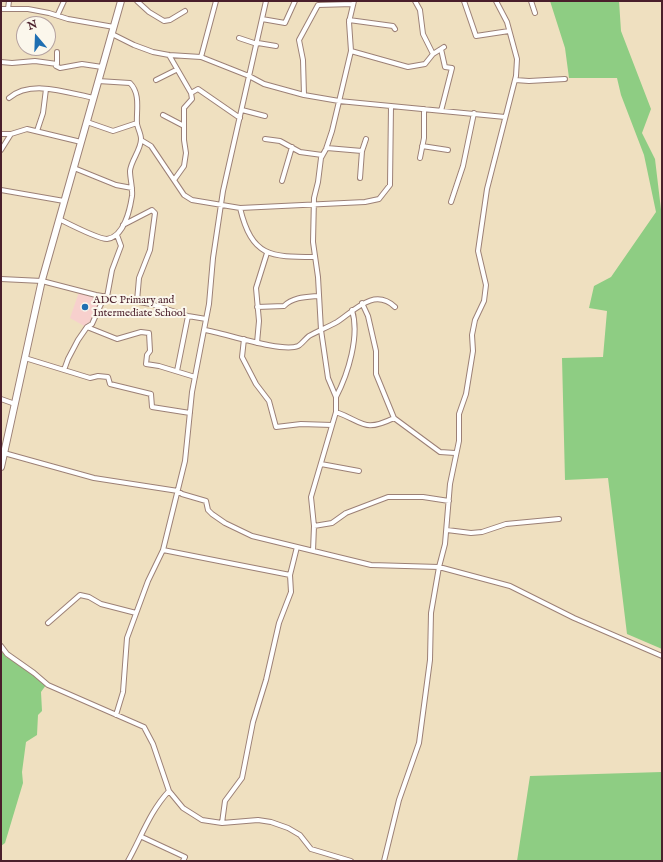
<!DOCTYPE html>
<style>
body{margin:0}
#map{position:relative;width:663px;height:862px;overflow:hidden;background:#efe0c0;font-family:"IM FELL English",serif}
canvas{display:block}
.frame{position:absolute;inset:0;border:2px solid #4a1f2b;pointer-events:none}
.north{position:absolute;left:16px;top:16px;width:40px;height:40px;box-sizing:border-box;background:#fbf7ec;border:1px solid #b4a19f;border-radius:50%;rotate:341deg;font-size:11px;font-weight:700;line-height:16px;text-align:center;color:#4a1f2b}
.north::after{content:'';display:block;margin:auto;width:14px;height:18px;background:#1f6fb2;clip-path:polygon(50% 0,100% 100%,50% 72%,0 100%)}
</style>
<div id="map">
<canvas width="663" height="862"></canvas>
<div class="frame"></div>
<div class="north">N</div>
</div>
<script>
const ctx = document.querySelector('canvas').getContext('2d');
ctx.lineJoin = 'round';
function fill(path, color) {
  ctx.fillStyle = color;
  ctx.fill(path, 'evenodd');
}
function stroke(path, color, width, dash) {
  ctx.strokeStyle = color;
  ctx.lineWidth = width;
  ctx.lineCap = dash ? 'butt' : 'round';
  ctx.setLineDash(dash || []);
  ctx.stroke(path);
}
function drawText(font, color, halo, rows, align = 'center') {
  ctx.font = font + ' "IM FELL English",serif';
  ctx.lineWidth = 4;
  ctx.setLineDash([]);
  ctx.textBaseline = 'middle';
  ctx.strokeStyle = halo;
  ctx.fillStyle = color;
  for (const [text, x, y, turn = 0] of rows) {
    ctx.save();
    ctx.translate(x, y);
    ctx.rotate((+turn || 0) * Math.PI / 180);
    ctx.textAlign = isNaN(turn) ? turn : align;
    if (halo) ctx.strokeText(text, 0, 0);
    ctx.fillText(text, 0, 0);
    ctx.restore();
  }
}
fill(new Path2D(`
 M79,292L100,299L94,316L86,327L70,318Z`), '#f7d0cd');
fill(new Path2D(`
 M550,1H619L621,31L651,109L642,133L655,159L662,218V649L627,634L608,478L565,480L562,358L603,357L607,311L589,308L594,286L611,277L656,212L644,155L621,95L617,78H569L565,48Z
 M1,651L6,657L32,672L46,685L41,692L42,711L38,715L37,735L26,742L22,772L23,783L5,843L1,846Z
 M662,772V861H517L530,776Z`), '#8ecd83');
const street = new Path2D(`
 M137,1L149,12L164,21L170,20L185,11
 M464,1L476,36L509,31
 M531,1L535,13
 M1,9H28L49,13L68,19L114,27
 M8,9L9,1
 M58,14L64,1
 M262,19L285,23L295,1
 M349,20L393,26L395,29
 M112,34L134,45L153,52L169,55L201,57L249,76L264,84L304,95L339,101L505,117
 M239,38L257,44
 M258,43L276,46
 M351,51L408,67L425,64L433,54L423,34L420,10L415,1
 M433,54L444,47
 M169,55L191,93L192,99L184,108V140L186,153L184,166L174,180
 M201,57L216,1
 M1,62L12,63L35,61L57,64L56,66L60,68L82,64L102,67
 M57,64V52
 M156,80L176,70
 M515,80L529,81L565,79
 M191,93L198,89L240,118
 M304,95L303,60L299,40L318,5L353,4
 M9,98C31,79 68,93 94,98
 M242,110L265,116
 M441,111L452,68L445,67L441,49
 M163,115L184,126
 M87,122L113,131L137,123
 M37,131L43,113L46,89
 M1,134H11
 M265,139L280,141L300,152L322,155
 M141,140L151,146L184,195L192,200L240,208L365,202L379,199L390,185L391,106
 M422,146L448,150
 M327,148L362,151L360,178
 M1,150L11,134L27,129L81,142
 M362,151L366,139
 M420,158L424,138V109
 M74,168L116,185L132,188
 M282,181L292,147
 M1,190L64,201
 M451,202L463,166L474,113
 M240,208C252,257 270,257 315,257
 M59,219C69,224 98,239 107,239C124,237 130,209 132,196C133,188 130,179 130,171C131,160 141,150 141,139C141,134 138,129 137,124C136,111 141,94 130,83L98,81
 M123,225L152,210L155,213L150,250L139,278L137,301
 M1,279L42,281L96,295L151,304L188,316L206,319
 M362,303L368,316L376,351V374L394,418L440,452L455,453
 M257,307L284,306C293,297 306,297 318,296
 M87,327L117,339L141,332L149,333L150,351L147,355L146,364L159,366L195,377
 M205,330C224,333 282,353 298,346C302,344 305,339 309,336C318,331 328,327 337,322C354,311 374,287 395,307
 M244,339L242,357L256,384L269,401L276,427L301,424L332,425
 M257,343L259,321L256,288L267,253
 M25,358L64,370L68,359L78,340L87,327L92,324L102,302L107,297L112,270L121,246L117,235
 M64,370L90,378L98,376L108,377L110,384L151,394L152,407L190,413
 M177,371L188,316
 M336,397C348,374 360,336 352,310
 M1,399L15,404
 M336,412C364,422 363,433 394,418
 M4,453L94,478L178,491L182,494L206,501L208,510L212,514L225,523L252,536L371,565L439,567L510,586L574,618L662,656
 M321,464L359,471
 M314,526L332,523L346,513L388,497H423L449,501
 M447,530L471,533L482,532L506,524L559,519
 M163,550L290,575
 M313,551L314,526L311,497L336,412V397L328,378L321,330L318,277L313,242L314,198L318,182L321,158L326,149L332,131L351,51L349,22L354,1
 M48,623L80,595L89,597L101,604L136,613
 M1,646L7,654L34,673L48,685L144,727L153,744L169,791L183,808L202,820L222,823L258,820L271,822L288,828L300,835L311,849L351,861
 M116,715L123,692L127,638L148,581L163,550L185,461L192,392L209,304L213,258L223,191L266,1
 M222,823L225,801L242,778L253,722L266,680L279,623L291,592L290,575L297,547
 M142,837L185,857L183,861
 M128,861C141,838 150,811 169,791
 M384,861L399,800L419,743L430,660L431,613L439,567L445,544L450,484L459,441V414L466,394L473,351L472,335L475,320L484,301L486,285L478,251L487,189L516,76L517,59L507,22L496,1`);
const secondary = new Path2D(`
 M1,467L42,280L121,1`);
stroke(street, '#9c8076', 6);
stroke(secondary, '#9c8076', 8);
stroke(street, '#fff', 4);
stroke(secondary, '#fff', 6);
for (const [x, y, r, color] of [
 [85,307,4,"#1f6fb2"]
]) {
  const dot = new Path2D();
  dot.arc(x, y, r, 0, 2 * Math.PI);
  ctx.fillStyle = color;
  ctx.fill(dot);
  stroke(dot, '#fbf7ec', 1.5);
}
drawText('11px', '#4a1f2b', '#fbf7ec', [
 ["ADC Primary and",93,301],
 ["Intermediate School",93,314]
], 'left');
</script>
